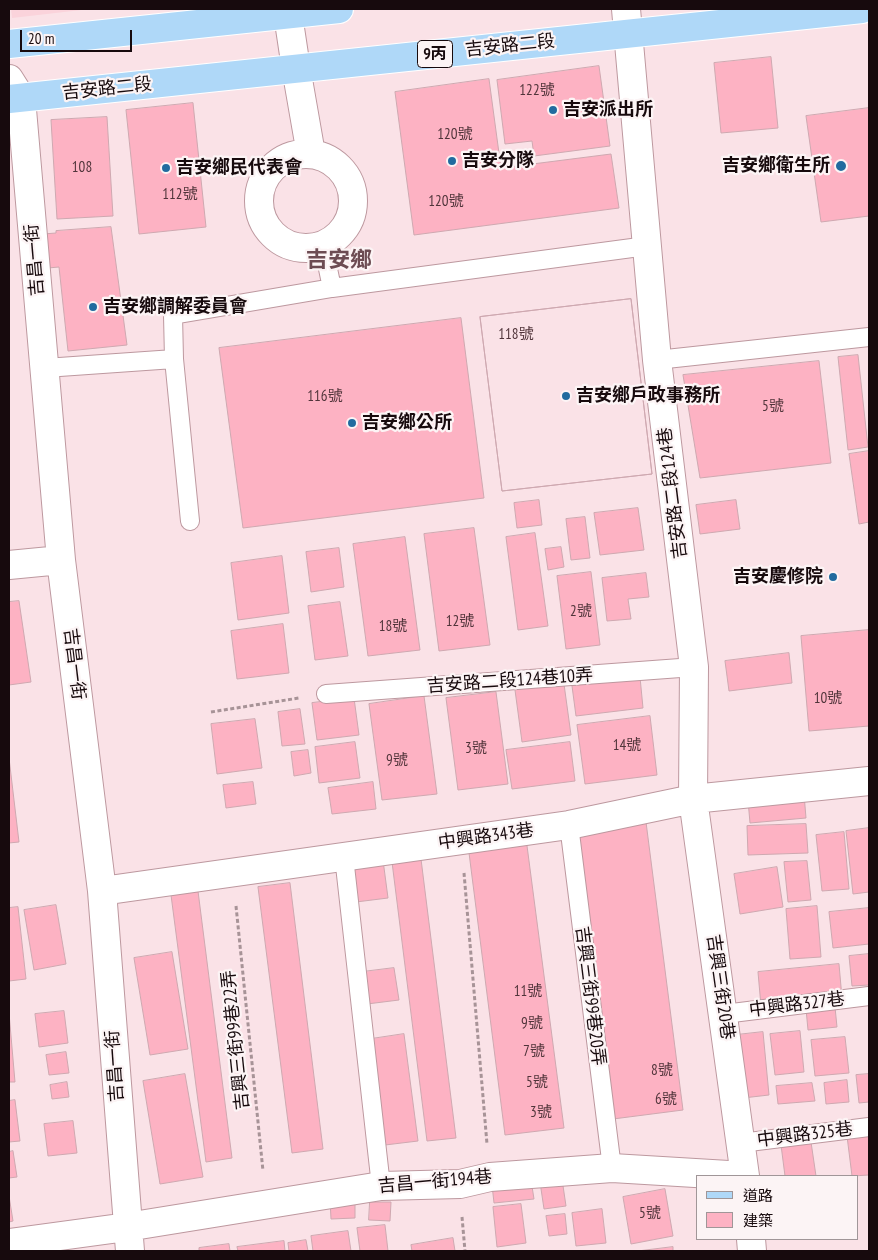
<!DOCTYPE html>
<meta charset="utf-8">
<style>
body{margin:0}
#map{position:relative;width:878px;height:1260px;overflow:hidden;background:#fae2e7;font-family:"PT Sans Narrow","Noto Sans TC",sans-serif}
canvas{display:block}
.frame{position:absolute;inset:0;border:10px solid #170a0d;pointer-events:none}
.legend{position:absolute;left:696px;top:1175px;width:162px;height:65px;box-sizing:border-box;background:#fcf4f5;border:1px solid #a09698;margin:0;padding:6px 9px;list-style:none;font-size:15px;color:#170a0d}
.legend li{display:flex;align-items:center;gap:10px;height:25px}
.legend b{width:25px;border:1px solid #a09698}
.scale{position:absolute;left:20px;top:30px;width:112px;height:22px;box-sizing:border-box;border:2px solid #170a0d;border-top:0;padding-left:6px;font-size:15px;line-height:18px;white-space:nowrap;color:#170a0d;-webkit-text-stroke:4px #fcf4f5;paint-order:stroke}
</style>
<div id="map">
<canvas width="878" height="1260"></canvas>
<div class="frame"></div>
<ul class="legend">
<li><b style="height:6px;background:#afd8f8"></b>道路</li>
<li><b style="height:14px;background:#fdb2c3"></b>建築</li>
</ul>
<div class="scale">20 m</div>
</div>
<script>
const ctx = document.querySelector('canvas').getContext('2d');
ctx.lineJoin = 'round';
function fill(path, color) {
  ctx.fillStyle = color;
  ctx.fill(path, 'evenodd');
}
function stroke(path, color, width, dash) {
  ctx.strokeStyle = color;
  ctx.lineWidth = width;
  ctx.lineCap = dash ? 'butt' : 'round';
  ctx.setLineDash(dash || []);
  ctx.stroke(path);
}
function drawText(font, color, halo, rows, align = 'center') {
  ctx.font = font + ' "PT Sans Narrow","Noto Sans TC",sans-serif';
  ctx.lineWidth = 4.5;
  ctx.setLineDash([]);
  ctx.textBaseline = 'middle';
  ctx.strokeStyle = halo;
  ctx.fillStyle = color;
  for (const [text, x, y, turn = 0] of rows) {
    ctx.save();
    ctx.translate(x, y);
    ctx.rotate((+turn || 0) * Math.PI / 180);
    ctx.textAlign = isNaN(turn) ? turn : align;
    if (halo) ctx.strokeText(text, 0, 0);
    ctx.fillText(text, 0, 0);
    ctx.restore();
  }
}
fill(new Path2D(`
 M11,9H90L12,18Z`), '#fad3db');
const building = new Path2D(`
 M771,57L778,128L721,133L714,63Z
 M599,66L610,146L534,156L532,141L505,144L497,80Z
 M489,79L501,168L611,154L619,208L414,235L395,92Z
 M193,103L206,227L139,234L126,110Z
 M869,108V216L821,222L806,116Z
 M107,117L113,216L57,219L51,120Z
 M111,227L127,345L68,351L59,267L48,268L43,234L56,233V231Z
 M631,299L652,474L502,491L480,317Z
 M631,299L652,474L502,491L480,317Z
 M461,318L484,498L243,528L219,348Z
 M858,355L868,447L848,450L838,357Z
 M819,361L831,463L700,478L683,375Z
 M869,451V522L859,524L849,454Z
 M539,500L542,525L517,528L514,503Z
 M736,500L740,529L700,534L696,505Z
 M638,508L644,550L600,555L594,513Z
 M585,517L590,558L571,560L566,519Z
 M474,528L490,645L439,651L424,534Z
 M535,533L548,626L518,630L506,537Z
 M405,537L420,650L368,656L353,544Z
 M561,547L564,567L548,570L545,549Z
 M339,548L344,587L311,592L306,552Z
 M282,556L289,613L238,620L231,563Z
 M591,572L600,645L566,649L557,576Z
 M646,573L649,597L628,599L631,619L607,621L602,578Z
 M19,601L31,682L9,685V602Z
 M340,602L348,656L315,660L308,606Z
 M283,624L289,673L237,679L231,631Z
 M869,630V726L809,731L801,636Z
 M789,653L792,683L729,691L725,661Z
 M640,677L643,708L576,716L572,686Z
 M564,684L571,735L522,742L515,690Z
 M496,692L508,784L458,790L446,698Z
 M424,696L437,794L382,800L369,704Z
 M354,698L359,735L317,740L312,703Z
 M300,709L305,744L282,746L278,712Z
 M650,716L657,775L585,784L577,725Z
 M255,719L262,768L217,774L211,724Z
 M355,742L360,778L319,783L315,747Z
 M570,742L575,781L512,789L506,750Z
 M308,750L311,773L294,776L291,752Z
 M9,758L19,842L9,843Z
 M253,782L256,804L226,808L223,785Z
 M373,782L376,809L332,814L328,788Z
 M804,794L806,818L750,823L748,800Z
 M646,822L683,1110L613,1119L576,831Z
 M806,824L808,853L748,855L747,826Z
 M869,828V892L853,894L846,831Z
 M844,832L849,889L822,891L816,835Z
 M526,838L564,1128L505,1135L468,845Z
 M421,859L456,1138L427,1141L392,862Z
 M383,860L388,898L356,902L352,864Z
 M807,861L811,900L788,902L784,862Z
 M777,867L783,907L740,914L734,874Z
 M290,883L323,1149L292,1153L258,887Z
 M198,891L232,1158L206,1162L171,895Z
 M56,905L66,964L34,970L24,910Z
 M817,906L821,957L790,959L786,909Z
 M18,907L26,979L9,981V908Z
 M869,908V944L833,948L829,912Z
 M172,952L188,1049L150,1055L134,958Z
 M869,954V985L852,986L849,956Z
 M839,964L842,998L761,1006L758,972Z
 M394,968L399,1000L367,1004L362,972Z
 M835,1007L837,1027L808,1030L806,1009Z
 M64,1011L68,1043L39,1047L35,1014Z
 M9,1013L15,1082H9Z
 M800,1031L804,1072L775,1075L770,1034Z
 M763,1032L769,1095L743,1098L736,1035Z
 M404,1034L418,1141L385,1145L371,1039Z
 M845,1037L849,1073L815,1076L811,1040Z
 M66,1052L69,1073L49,1075L46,1055Z
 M185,1074L203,1177L160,1184L143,1081Z
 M869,1074V1102L859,1103L856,1075Z
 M847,1080L849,1102L826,1104L824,1083Z
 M67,1082L69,1097L52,1099L50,1085Z
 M812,1083L815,1101L778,1104L776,1086Z
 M15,1100L20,1141L9,1142V1101Z
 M73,1121L77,1153L48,1156L44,1124Z
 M869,1134V1175L852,1176L847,1136Z
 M811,1142L816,1176H785L781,1145Z
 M13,1151L17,1177L9,1178V1152Z
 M562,1179L566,1206L544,1209L540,1182Z
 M531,1180L534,1199L494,1203L492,1185Z
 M665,1189L673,1236L631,1244L623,1197Z
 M9,1196L13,1221L9,1222Z
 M355,1199V1218L331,1219L330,1200Z
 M370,1202H391L390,1221L369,1220Z
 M521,1204L526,1243L497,1247L493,1207Z
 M602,1209L606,1243L576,1246L572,1213Z
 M565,1214L567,1234L549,1236L546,1216Z
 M385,1225L388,1251H360L357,1228Z
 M348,1231L351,1251H313L311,1236Z
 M453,1238L455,1251H412L411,1245Z
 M306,1240L308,1251H289L288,1243Z
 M284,1241L285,1251H238L237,1247Z
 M229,1244L230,1251H199V1248Z
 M673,1247V1251H638Z`);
fill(building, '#fdb2c3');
stroke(building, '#cea8b0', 1);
const lane = new Path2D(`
 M323,245L332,288L647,246
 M657,360L869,337
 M45,368L174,359
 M190,521L174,359L173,315L332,288
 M326,694L694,667
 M569,825L612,1168
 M344,857L381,1186
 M724,1014L869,996
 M741,1143L869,1127`);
const street = new Path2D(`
 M626,9L657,360L694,667L693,799L745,1176
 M288,15L296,68L311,154
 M9,79L21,98L61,560L102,891L130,1251
 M259 201a47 47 0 1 1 94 0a47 47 0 1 1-94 0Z
 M9,565L61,560
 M102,891L569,825L693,799L869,781
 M751,1239L752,1251
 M9,1243L127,1227L381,1186L460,1184L490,1177L612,1168L745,1176`);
const primary = new Path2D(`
 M9,44L339,9
 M9,99L862,9`);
stroke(lane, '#bd989f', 20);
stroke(street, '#bd989f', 30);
stroke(primary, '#fff', 30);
stroke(new Path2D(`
 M211,712L299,698
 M464,873L487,1144
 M236,906L263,1171
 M462,1217L465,1251`), '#a79397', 3, [4, 2.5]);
stroke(lane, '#fff', 18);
stroke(street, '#fff', 28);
stroke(primary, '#afd8f8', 28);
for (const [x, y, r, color] of [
 [553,110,5,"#216b9f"],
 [452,161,5,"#216b9f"],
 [841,166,6,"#216b9f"],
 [166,168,5,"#216b9f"],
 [93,307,5,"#216b9f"],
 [566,396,5,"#216b9f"],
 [352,423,5,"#216b9f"],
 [833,577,5,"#216b9f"]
]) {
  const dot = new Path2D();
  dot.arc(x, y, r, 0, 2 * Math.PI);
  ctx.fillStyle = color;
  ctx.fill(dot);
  stroke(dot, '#fcf4f5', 2);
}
drawText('15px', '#50343a', null, [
 ["122號",537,91],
 ["120號",455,135],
 ["108",82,168],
 ["112號",180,195],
 ["120號",446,202],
 ["118號",516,335],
 ["116號",325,397],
 ["5號",773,407],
 ["2號",581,612],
 ["12號",460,622],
 ["18號",393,627],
 ["10號",828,699],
 ["14號",627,746],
 ["3號",476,749],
 ["9號",397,761],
 ["11號",528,992],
 ["9號",532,1024],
 ["7號",534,1052],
 ["8號",662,1071],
 ["5號",537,1083],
 ["6號",666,1100],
 ["3號",541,1113],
 ["5號",650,1214]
]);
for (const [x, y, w] of [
 [435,54,35]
]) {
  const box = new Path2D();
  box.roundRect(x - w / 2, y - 13.5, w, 27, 4);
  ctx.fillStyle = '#fcf4f5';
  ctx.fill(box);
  stroke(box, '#170a0d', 1);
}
drawText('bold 16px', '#170a0d', null, [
 ["9丙",435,54]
]);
drawText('18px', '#170a0d', '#fcf4f5', [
 ["吉安路二段",510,46,-6],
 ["吉安路二段",107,89,-6],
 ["吉昌一街",35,260,-95],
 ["吉安路二段124巷",673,493,-97],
 ["吉昌一街",74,664,83],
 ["吉安路二段124巷10弄",510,681,-4],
 ["中興路343巷",486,837,-8],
 ["吉興三街20巷",720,987,82],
 ["吉興三街99巷20弄",590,996,83],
 ["中興路327巷",797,1005,-7],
 ["吉興三街99巷22弄",236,1040,-96],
 ["吉昌一街",115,1066,-94],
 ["中興路325巷",805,1135,-7],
 ["吉昌一街194巷",435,1182,-5]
]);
drawText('bold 18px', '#170a0d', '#fcf4f5', [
 ["吉安派出所",563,110],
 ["吉安分隊",462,161],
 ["吉安鄉衛生所",830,166,"right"],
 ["吉安鄉民代表會",176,168],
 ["吉安鄉調解委員會",103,307],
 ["吉安鄉戶政事務所",576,396],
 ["吉安鄉公所",362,423],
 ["吉安慶修院",823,577,"right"]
], 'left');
drawText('bold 22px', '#6d4c53', '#fcf4f5', [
 ["吉安鄉",339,261]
]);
</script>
